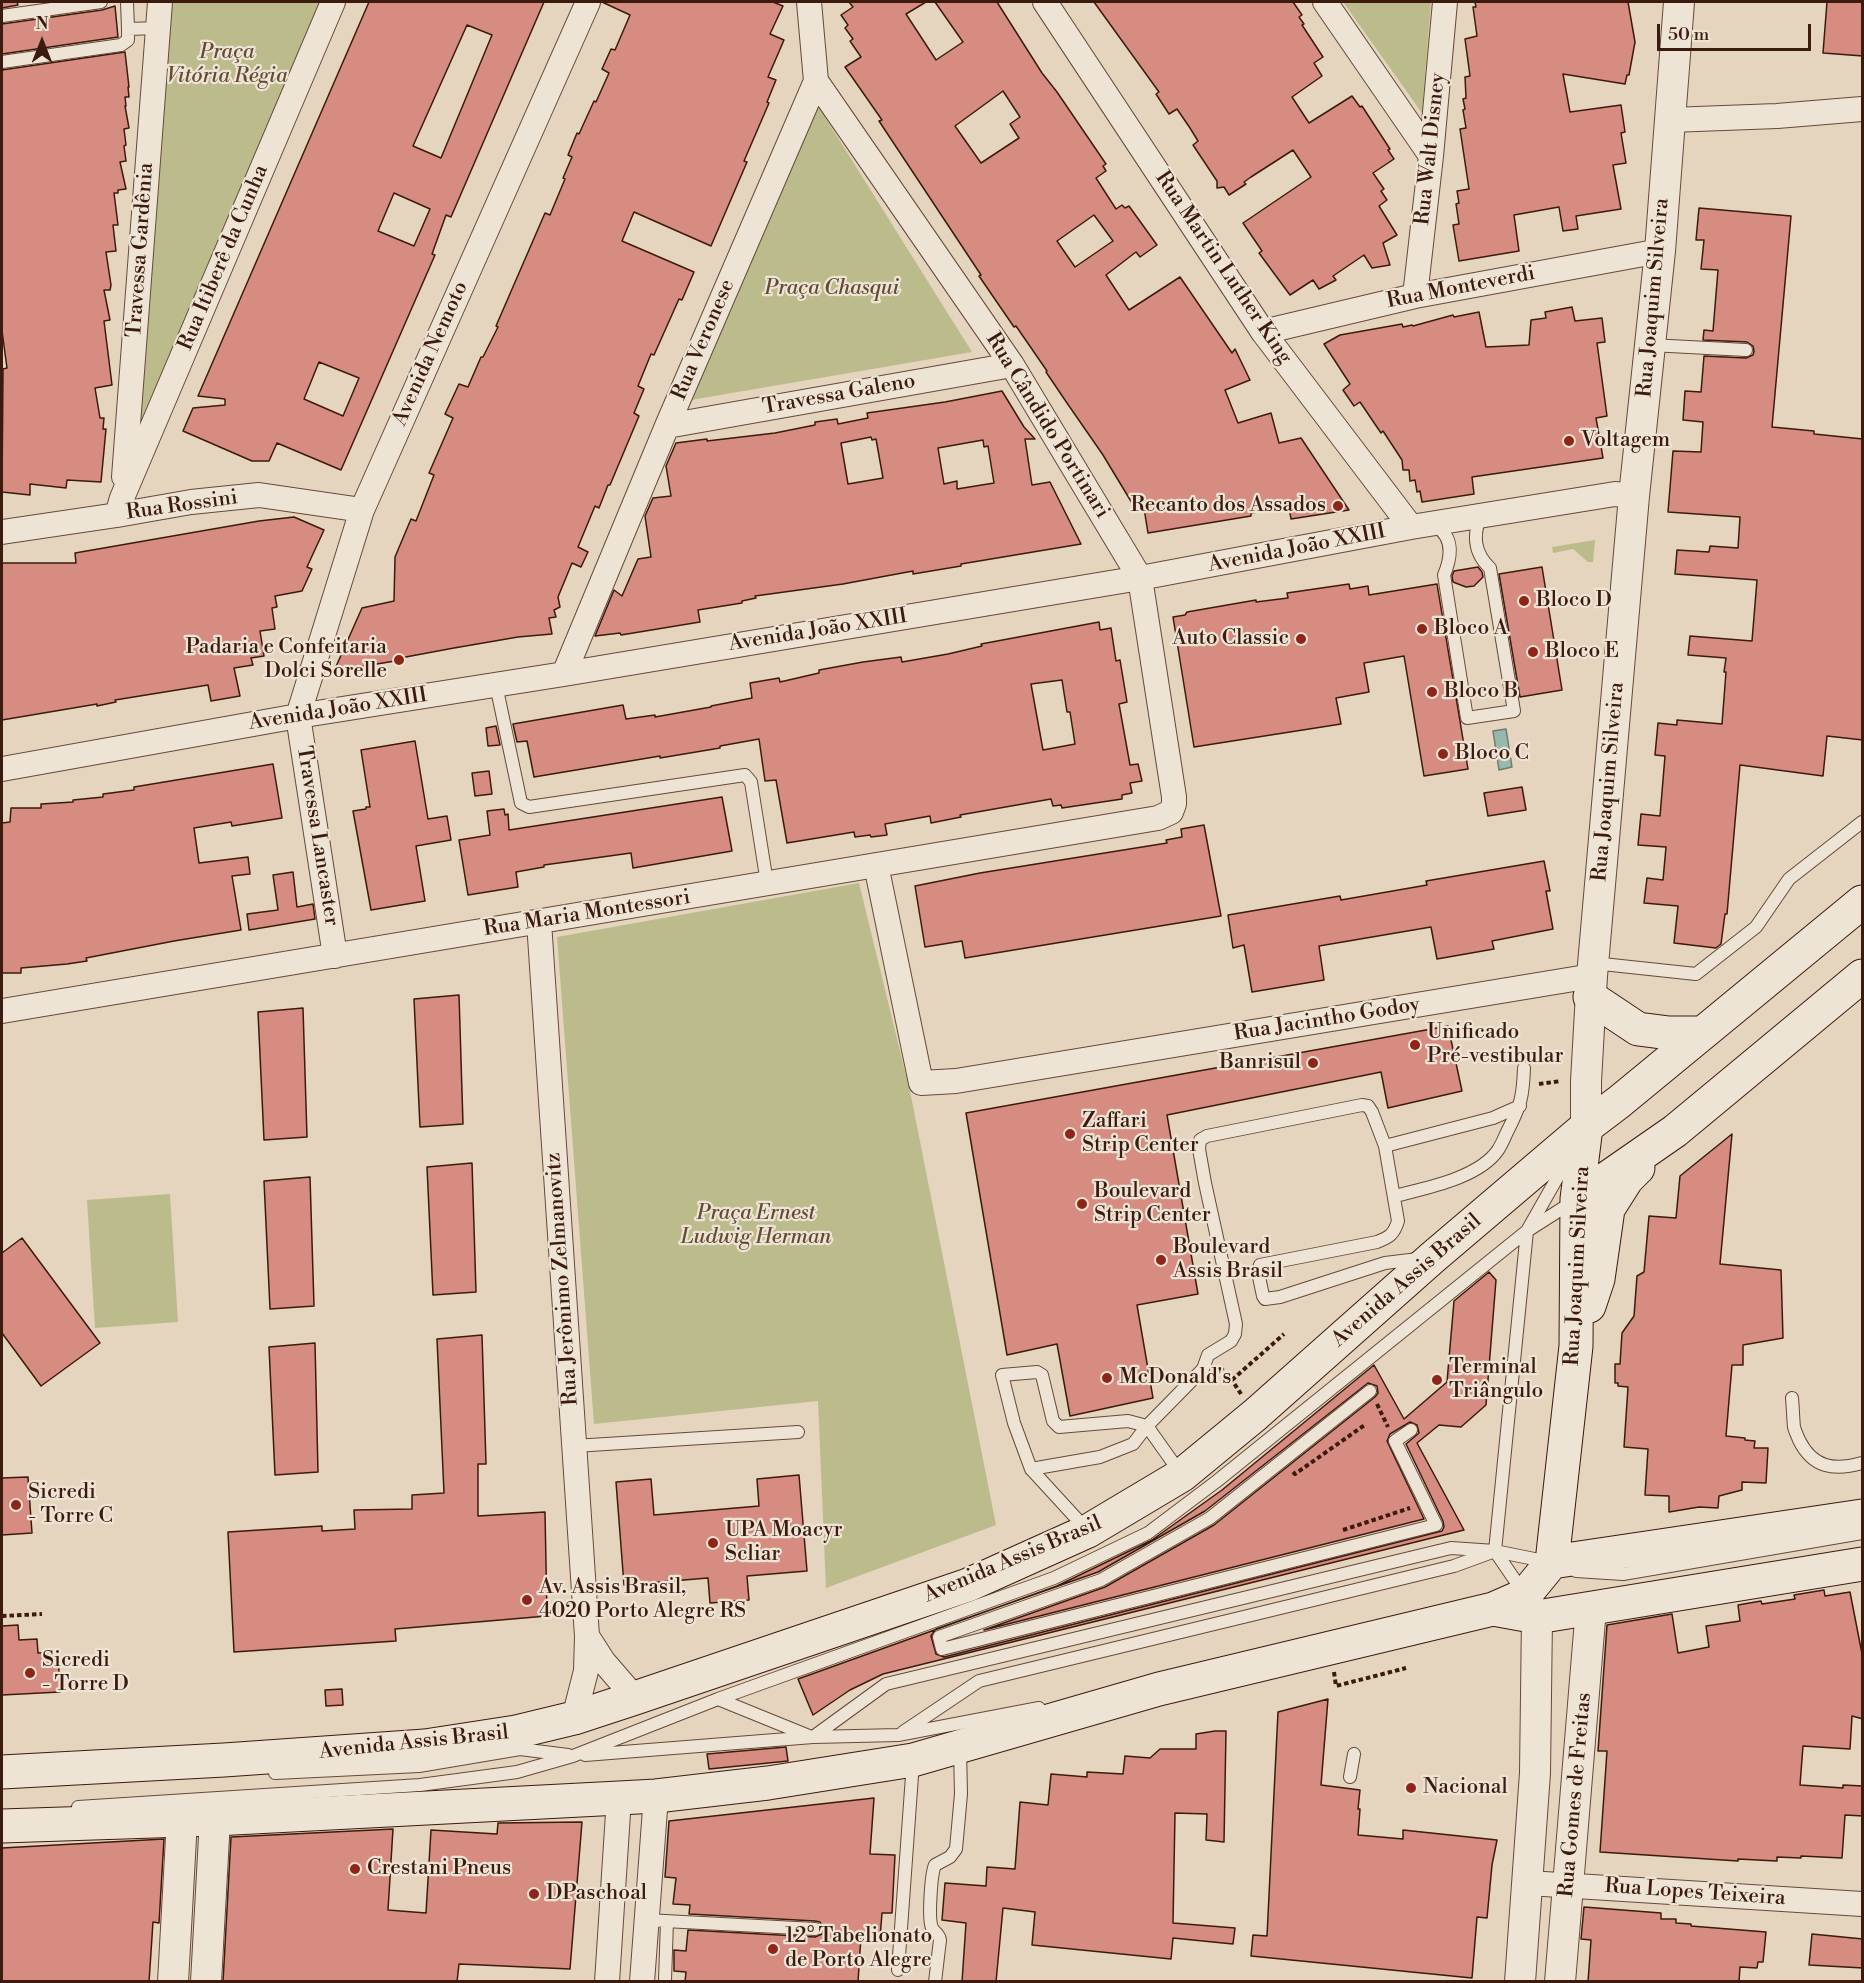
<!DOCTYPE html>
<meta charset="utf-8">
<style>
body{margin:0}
#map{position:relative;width:1864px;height:1983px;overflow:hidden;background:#e5d5be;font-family:"Libre Bodoni",serif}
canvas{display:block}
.frame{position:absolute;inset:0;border:3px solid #3c1a0d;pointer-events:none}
.north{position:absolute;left:12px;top:12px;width:60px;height:60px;-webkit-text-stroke:4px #eee4d5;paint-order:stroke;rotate:0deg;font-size:16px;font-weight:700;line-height:24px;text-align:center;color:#3c1a0d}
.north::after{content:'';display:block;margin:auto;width:21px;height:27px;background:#3c1a0d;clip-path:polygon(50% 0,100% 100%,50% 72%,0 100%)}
.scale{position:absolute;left:1657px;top:24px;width:154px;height:27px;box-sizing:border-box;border:3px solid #3c1a0d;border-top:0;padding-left:8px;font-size:18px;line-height:21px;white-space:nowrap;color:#3c1a0d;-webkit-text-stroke:4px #eee4d5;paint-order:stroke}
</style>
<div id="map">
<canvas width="1864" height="1983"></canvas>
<div class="frame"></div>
<div class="north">N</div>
<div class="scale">50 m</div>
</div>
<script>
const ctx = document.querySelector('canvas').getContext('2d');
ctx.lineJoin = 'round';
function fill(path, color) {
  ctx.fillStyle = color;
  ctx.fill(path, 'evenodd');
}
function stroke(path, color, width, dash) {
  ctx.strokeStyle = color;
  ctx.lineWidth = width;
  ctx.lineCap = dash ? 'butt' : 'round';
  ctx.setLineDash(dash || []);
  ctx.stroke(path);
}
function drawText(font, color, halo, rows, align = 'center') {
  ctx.font = font + ' "Libre Bodoni",serif';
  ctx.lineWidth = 4.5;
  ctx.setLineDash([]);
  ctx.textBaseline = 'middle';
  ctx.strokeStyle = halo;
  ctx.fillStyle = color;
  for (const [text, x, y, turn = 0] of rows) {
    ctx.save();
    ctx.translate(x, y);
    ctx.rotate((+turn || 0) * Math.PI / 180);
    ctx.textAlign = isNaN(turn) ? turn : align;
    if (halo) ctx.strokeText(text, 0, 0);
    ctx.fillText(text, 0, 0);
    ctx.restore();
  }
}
fill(new Path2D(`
 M169,2H324L132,446Z
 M1343,2H1431L1422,113Z
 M818,106L972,352L691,400Z
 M1595,540L1593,562H1588L1573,549L1553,553L1552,547Z
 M859,883L911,1096L996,1525L826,1588L818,1401L594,1424L557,937Z
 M170,1194L178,1322L95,1328L87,1200Z`), '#bcbb8c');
const water = new Path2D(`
 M1506,729L1512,767L1499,770L1493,731Z`);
fill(water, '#96b9ad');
stroke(water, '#72796d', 1.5);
const building = new Path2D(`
 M2,2H17L18,5L2,8Z
 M369,2H544L451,217L446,215L432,254L435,255L341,470L277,443L269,461H252L183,431L193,408L225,405V399L198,396ZM467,25L492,35L441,158L413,146ZM394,193L430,209L414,246L378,231ZM319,362L359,378L343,416L304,399Z
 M602,2H773L783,6L770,34L784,40L768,77L776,80L767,102L769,103L744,161L747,162L711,246L634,212L622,241L694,272L682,300L679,299L654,355L651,354L638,386L644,389L634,413L639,416L610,485H608L599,508L595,506L578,547L588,552L581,567L572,563L558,597L560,607L554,610L556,617L549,618L552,634L518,637L454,648L395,659V661L334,671L362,608L394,601L395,557L411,519L416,521L434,475L429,473L453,418L445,414L459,384L468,387L481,357H483L498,327L496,326L545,213L550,215L565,179L563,178L572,157L568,155L577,133L579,134L594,101L596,102L609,73L602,69L611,49L615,50L630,15Z
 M849,2H926L906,14L936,60L963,42L935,2H997L1042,73L1057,92L1106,164L1103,166L1106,171L1096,178L1116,209L1122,205L1125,208L1129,206L1157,245L1140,257L1136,252L1106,275L1129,310L1180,277L1232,353L1235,349L1250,380L1225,390L1238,423L1271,413L1279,443L1301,438L1349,510L1291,519L1289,507L1251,513V516L1148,533L1142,496L1132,503L1103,455L1067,403L1046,372L1047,371L1016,326L1014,327L979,276L981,275L879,121L882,120L845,67L861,57L850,41L853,39L845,28L848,25L841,15L853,7ZM1003,91L1020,117L1010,124L1019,138L981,163L955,126ZM1094,215L1113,241L1075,267L1057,241Z
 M1094,2H1293L1302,15L1299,17L1304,24L1302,25L1323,57L1314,63L1322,76L1292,97L1309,123L1352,96L1360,107L1362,106L1390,149L1388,150L1394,159L1373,173L1384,189L1381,191L1387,200L1379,206L1397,235L1383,243L1390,265L1372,268L1364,255L1333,276L1336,280L1319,289L1313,280L1290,295L1259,253L1262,251L1243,223L1311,177L1293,150L1251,177L1244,182L1246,184L1229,195L1224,187L1217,188V181L1193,145L1198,141L1190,128L1177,109L1169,114L1156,94L1159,92Z
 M1475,2H1628L1635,42L1629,75H1627L1625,84L1563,74L1570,112L1621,105L1625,132L1621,133L1626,163L1613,165L1621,209L1576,216L1578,229L1563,231L1559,207L1514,215L1519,251L1459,261L1453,225L1459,224L1456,204L1459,203L1457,191L1469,189L1460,129L1466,128L1463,110L1465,109L1463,99L1466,98L1465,77L1470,76L1465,39L1477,36L1473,7H1476Z
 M1827,2H1863V56L1823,53Z
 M115,6L118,37L2,54V24L102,10Z
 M125,52L129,87H128L129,97H125L126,106H125L129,128L124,129L126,145L124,146L126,161L120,162L126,189L118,190V193H114L118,225H113L116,251L106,252L111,285L110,290H104L110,320L104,321L112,385L95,388L100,418H104L103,429H106L101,482L67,480L66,488L30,484V495L2,492L3,369L7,368L2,331V70Z
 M1699,208L1791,216L1772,427L1814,431V434L1863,439V740L1827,736L1823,776L1740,765L1727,914H1725L1721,944L1716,948L1674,943L1678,906L1644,903L1647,878L1663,880L1666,847L1638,845L1641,814L1660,816L1665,756L1655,755L1658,723L1677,725V720L1722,724L1726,672H1724L1726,658L1688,655L1690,636L1752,641L1757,580L1675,574L1677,550L1709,552L1710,546L1738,548L1740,517L1668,512L1673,451L1701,452L1703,422L1683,420L1685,391L1701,392L1704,356L1746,358L1753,355L1754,351L1753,346L1747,342L1703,340L1704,330L1713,331L1718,270L1701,269L1704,240H1696Z
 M1572,307L1575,321L1602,318L1605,342L1597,343L1607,416L1596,418L1603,458L1472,477L1474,494L1422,502L1420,491L1417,492L1415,480L1410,481L1409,470H1403L1402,460L1383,431L1381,433L1360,402L1354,406L1343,390L1350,384L1324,344L1340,335L1402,324L1403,327L1412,325L1413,326L1453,315L1454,317L1479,312L1486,347L1529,345L1531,320L1546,318L1545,312Z
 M1002,391L1024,427L1035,439H1025L1032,485L1050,482L1081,544L961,564V566L913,574V571L843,584L755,596L756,598L742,601V603L698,610L700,622L621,635L620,633L595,636L614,590L622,596L638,559L651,557L645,516L653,498L671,496L666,466L676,443L707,439V441L775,433L815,425V422L837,419L838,424L868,418L867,413L945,402ZM871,437L872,440L876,439L883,478L848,484L841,443ZM983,440L984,447L988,446L994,483L957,489V481L944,484L938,448Z
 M294,517L324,530L307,567L312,569L302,591L275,596L277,607L272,608L275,629L260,631L264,656L251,658L253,665L234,668L240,696L211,701L208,685L115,700L116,702L97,706V704L2,720V563H76L75,553L259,521Z
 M1478,567L1482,572L1483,577L1474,586L1466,587L1453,582L1452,576L1454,571Z
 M1542,567L1562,690L1520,697L1499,574Z
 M1349,584L1350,589L1368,586L1369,595L1437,584L1468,769L1424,776L1404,656L1364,663L1369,692L1336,698L1341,724L1194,747L1173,617L1185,615L1187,612L1256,600V602L1288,598L1287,593Z
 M1099,622L1100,630L1111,628L1116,661L1120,660L1127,702L1119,704L1130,765L1138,764L1142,781L1130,783L1132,793L1122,795V799L1062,808L1061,805L1053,806L1051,799L960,815L961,817L931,823L930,816L885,824L887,835L871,837L870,835L855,837L854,832L787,843L776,780L765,781L759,739L720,746V748L660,758V756L534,777L527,741L517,742L513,724L623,705L626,719L655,715V717L711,707V706L752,698L750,683L779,678L780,682L819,673V670L863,662L901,657L902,662L948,654L982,646L981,644ZM1062,680L1067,712H1070L1075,744L1043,750L1031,684Z
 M496,726L500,745L488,746L486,728Z
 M415,741L428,819L447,816L451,840L416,846L425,901L371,910L353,811L366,809V807H370L361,750Z
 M273,764L282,818L232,826L231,822L194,828L199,863L248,857L250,874L232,876L241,930L174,941L86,958L87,961L67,964L21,968V973H2V823L10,822L11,808H41V804L73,802V800L103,797V794L134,790V787Z
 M489,771L492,794L475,796L472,773Z
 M1522,787L1526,810L1488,816L1484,793Z
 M722,797L732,851L633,868L631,853L544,865V867L516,872L518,887L468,895L459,840L490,835L487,811L504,809L505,815L508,814L509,830Z
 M1204,825L1221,916L965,958L962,941L925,947L915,886L980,873L1167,843L1166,840L1182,837L1181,829Z
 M1544,861L1550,891H1546L1553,929L1492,941L1494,949L1437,959L1431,927L1319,946L1324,980L1252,992L1244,945L1233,948L1228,915L1340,896L1341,900L1427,885L1426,881Z
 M293,872L297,907L313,904L315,919L249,930L247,914L278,910L273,875Z
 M459,995L463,1124L420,1127L414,999Z
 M303,1008L307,1137L264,1140L258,1012Z
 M1448,1026L1462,1091L1388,1108L1381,1072L1167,1115L1198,1294L1137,1305L1153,1398L1070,1416L1057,1344L1007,1355L966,1113Z
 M1732,1134L1720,1264L1781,1270L1783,1338L1743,1345V1365H1732L1726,1436L1745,1438V1440L1755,1441L1754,1448H1768L1766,1483L1742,1482V1490L1719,1496L1718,1508L1699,1507L1669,1512V1496L1645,1495L1648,1449L1624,1447L1628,1387L1618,1386V1383H1615V1364H1620L1622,1333L1634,1316L1637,1276L1644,1272L1649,1216L1676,1218L1680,1176Z
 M472,1163L476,1292L433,1295L427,1167Z
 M310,1177L314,1306L270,1309L264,1181Z
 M22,1238L100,1343L41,1386L2,1333V1253Z
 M1489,1272L1496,1280L1486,1405L1461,1427L1439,1425L1417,1443L1464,1530L883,1674L850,1690L813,1715L798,1679L1057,1586L1152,1540L1222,1490L1374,1365L1404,1419L1447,1382L1454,1301ZM1368,1383L1377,1386L1378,1393L1375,1397L1214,1525L1105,1587L984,1630L1424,1519L1387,1441L1390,1434L1410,1422L1417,1425L1419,1433L1406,1444L1443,1521L1444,1527L1442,1531L944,1657L936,1654L931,1636L936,1629L1098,1572L1205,1511Z
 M482,1335L486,1464H478V1516L545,1512L547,1616L395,1629L396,1641L234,1652L228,1532L322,1526V1531L355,1529L354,1510L412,1509V1495L444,1493L437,1339Z
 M315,1343L318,1472L275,1475L269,1347Z
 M799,1475L807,1571L747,1576L749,1600L710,1603L708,1578L624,1585L616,1482L651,1479L654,1515L759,1506L757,1479Z
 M28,1477L32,1533L2,1535V1478Z
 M1824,1590L1825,1596L1850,1592L1863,1659V1719L1852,1716L1850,1749L1803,1746L1800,1785L1843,1788V1785L1863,1786V1816L1845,1815L1842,1858L1801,1856V1858L1777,1857V1861L1738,1859V1861L1600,1852L1607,1751H1598L1607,1625L1672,1614L1678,1653L1709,1647L1706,1626L1740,1621L1738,1605L1761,1601L1762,1604L1795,1599L1794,1595Z
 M18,1625L19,1640L37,1639L38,1653L58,1652L60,1692L2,1695V1626Z
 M342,1689L343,1705L326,1706L325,1690Z
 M1328,1699L1321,1785L1360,1790L1358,1809H1360L1358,1835L1403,1839V1830L1497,1840L1492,1865L1487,1918L1477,1917L1472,1978L1251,1956L1253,1935L1267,1936L1278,1712Z
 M1215,1731H1226L1224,1842L1206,1840L1207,1814L1175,1813L1173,1923L1235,1928L1233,1944L1173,1938L1171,1959L1032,1945L1035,1912L1003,1908L996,1982H962L966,1923L942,1920L945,1883L986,1886L987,1867L1015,1869L1020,1802L1048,1805L1051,1774L1087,1777V1772L1123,1774L1125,1756L1150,1758L1160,1749H1196V1734Z
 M786,1747L788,1761L709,1769L707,1754Z
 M874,1798L870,1854L895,1855L892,1913H882L880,1938L861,1936L858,1982H685L686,1972L674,1971V1950L686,1951L688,1930L815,1937L822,1934L823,1929L820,1922L815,1921L689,1914L690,1905L673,1904L676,1878L665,1877L669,1821Z
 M582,1822L570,1969L459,1964L457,1982H223L231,1837L393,1829L388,1910L426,1913L431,1830L497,1834L498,1823Z
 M164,1839L159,1923L153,1922L149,1982H2V1848Z
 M1584,1907L1661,1913V1919H1676V1923L1691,1924V1926L1766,1932L1763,1962H1758L1757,1968L1740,1967L1739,1982H1588L1591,1940L1581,1939Z
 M1812,1934L1863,1939V1968L1809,1965Z`);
fill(building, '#d68c80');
stroke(building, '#3c1a0d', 1.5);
const service = new Path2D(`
 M127,2L128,29L158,28
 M2,16L101,2
 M2,62L121,45L128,40V29
 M1650,345L1746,350
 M1434,525C1454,536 1452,556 1444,575L1467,718L1514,711L1490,568C1474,553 1473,536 1480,517
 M496,685L521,803L529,807L745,775L751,782L767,883
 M1593,963L1696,974L1756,927L1789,879L1862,822
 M1385,1146L1493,1118L1520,1106
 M1395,1196C1426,1188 1479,1178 1498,1150C1502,1144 1505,1136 1508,1130C1521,1105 1523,1096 1524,1068
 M1370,1391L1210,1518L1101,1580L939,1637L942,1649L1436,1525L1395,1441L1411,1430
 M1792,1398C1793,1408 1793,1417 1794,1427C1795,1431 1797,1435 1799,1440C1813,1468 1834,1471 1862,1463
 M574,1446L798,1432
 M1031,1469L1087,1530
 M1181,1474L1147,1426L1128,1421L1059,1427L1053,1421L1042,1375L1037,1372L1002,1375L1014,1423L1031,1469L1100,1457L1133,1444L1147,1426L1203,1369L1208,1355L1231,1341L1235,1334L1236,1324L1205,1183L1199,1149L1200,1140L1207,1136L1362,1105L1368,1106L1372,1112L1385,1146L1398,1221C1394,1234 1390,1237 1377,1242L1260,1265L1258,1272L1263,1296L1265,1299L1280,1297L1385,1263L1418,1259
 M1495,1551L1523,1592
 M1576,1571L1623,1574L1862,1533
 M718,1699L809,1736
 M903,1732L979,1681L1454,1566L1495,1551L1549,1562
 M813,1737L886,1684L1451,1548L1495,1551L1527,1231L1569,1157
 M585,1755L813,1737L898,1735L1039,1708
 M275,1773L419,1766L520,1749L568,1755
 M1350,1777L1354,1754
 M78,1807L420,1785L517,1772L573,1756L718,1699L1054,1578L1148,1533L1217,1481L1527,1231L1574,1201
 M646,1920L815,1929
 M898,1970L913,1762
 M665,1980L667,1921
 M935,1982L940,1940C939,1934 935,1933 932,1928C928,1919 931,1874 935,1865L950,1857L956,1849L961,1794L960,1749`);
const minor = new Path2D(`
 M1045,2L1263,332L1411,527
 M1325,2L1431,156
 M1670,120L1777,116L1862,109
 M1415,296L1431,156L1445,2
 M1263,332L1415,296L1660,251
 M667,426L1012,365
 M124,477L160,2
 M117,515L122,498L333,2
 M2,532L117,515L191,502L259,495L362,510
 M564,674L667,426L816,81L809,2
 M2,769L298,716L564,674L1140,578L1411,527L1615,494L1634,496
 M876,865L921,1083L956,1081L1592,976
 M539,922L587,1636L586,1671L574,1718
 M335,956L298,716L362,510L588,2
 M2,1011L1158,818L1171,812L1174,804V797L1140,578L1012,365L816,81
 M587,1636L603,1661L635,1698
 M1528,1883L1862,1904
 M607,1982L619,1798
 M642,1982L656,1796`);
const tertiary = new Path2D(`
 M1586,1127V1081L1592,976L1634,496L1660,251L1679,2
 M173,1982L182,1820
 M206,1982L215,1819
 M1520,1982L1535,1773L1537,1617
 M1560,1982L1591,1608`);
const secondary = new Path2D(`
 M1590,997L1638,1029L1669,1033H1701
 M1577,1199L1675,1131L1862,976
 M1589,1306L1598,1279L1608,1209L1627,1179L1638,1168
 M1552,1562L1576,1346L1577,1199L1586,1127
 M1552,1562L1862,1516
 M1493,1609L1537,1617L1862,1564
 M2,1772L224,1760L425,1746L516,1732L574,1718L635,1698L968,1585L1088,1531L1182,1475L1255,1415L1432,1258L1586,1127L1619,1102L1862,902
 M2,1826L215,1819L619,1798L656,1796L768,1783L913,1760L1159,1689L1493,1609L1525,1595L1552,1562`);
stroke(service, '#664939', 14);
stroke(minor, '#664939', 26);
stroke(tertiary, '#664939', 32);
stroke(secondary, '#3c1a0d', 35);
stroke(new Path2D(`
 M1539,1084L1561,1081
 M1220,1367L1232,1380L1241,1394
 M1232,1380L1284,1334
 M1377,1404L1388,1427
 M1293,1472L1295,1474L1366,1424
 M1343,1530L1410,1508
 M2,1616L42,1614
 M1334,1672L1336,1686L1406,1668`), '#3c1a0d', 4, [4.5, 3]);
stroke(service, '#eee4d5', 12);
stroke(minor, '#eee4d5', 24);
stroke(tertiary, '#eee4d5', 30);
stroke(secondary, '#eee4d5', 33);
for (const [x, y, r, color] of [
 [1569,441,6,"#8f2418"],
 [1338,506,6,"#8f2418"],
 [1524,601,6,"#8f2418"],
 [1422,629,6,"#8f2418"],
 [1301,639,6,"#8f2418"],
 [1533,652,6,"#8f2418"],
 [399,660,6,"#8f2418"],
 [1432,692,6,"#8f2418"],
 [1443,754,6,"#8f2418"],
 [1415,1045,6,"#8f2418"],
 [1313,1063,6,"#8f2418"],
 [1070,1134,6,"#8f2418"],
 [1082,1204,6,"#8f2418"],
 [1161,1260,6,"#8f2418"],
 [1107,1378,6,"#8f2418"],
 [1437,1380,6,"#8f2418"],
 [16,1505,6,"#8f2418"],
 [713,1543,6,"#8f2418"],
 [527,1600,6,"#8f2418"],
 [30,1673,6,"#8f2418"],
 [1411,1788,6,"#8f2418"],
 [355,1869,6,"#8f2418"],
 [534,1894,6,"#8f2418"],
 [773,1949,6,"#8f2418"]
]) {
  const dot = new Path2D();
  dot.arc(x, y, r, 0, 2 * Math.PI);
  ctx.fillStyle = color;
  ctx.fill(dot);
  stroke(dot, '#eee4d5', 2);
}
drawText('italic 21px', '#624a33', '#eee4d5', [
 ["Praça",227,53],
 ["Vitória Régia",227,77],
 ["Praça Chasqui",832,289],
 ["Praça Ernest",756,1214],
 ["Ludwig Herman",756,1238]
]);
drawText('21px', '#3c1a0d', '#eee4d5', [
 ["Rua Walt Disney",1431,149,-84],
 ["Travessa Gardênia",141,250,-86],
 ["Rua Itiberê da Cunha",224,258,-67],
 ["Rua Martin Luther King",1223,268,56],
 ["Rua Monteverdi",1461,288,-11],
 ["Rua Joaquim Silveira",1654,298,-85],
 ["Rua Veronese",704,340,-67],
 ["Avenida Nemoto",431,354,-66],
 ["Travessa Galeno",839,395,-10],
 ["Rua Cândido Portinari",1047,426,58],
 ["Rua Rossini",182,506,-8],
 ["Avenida João XXIII",1297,549,-11],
 ["Avenida João XXIII",818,631,-9],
 ["Avenida João XXIII",338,710,-9],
 ["Rua Joaquim Silveira",1609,782,-85],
 ["Travessa Lancaster",317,836,81],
 ["Rua Maria Montessori",587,914,-9],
 ["Rua Jacintho Godoy",1327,1020,-9],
 ["Rua Joaquim Silveira",1578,1266,-87],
 ["Rua Jerônimo Zelmanovitz",563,1279,-94],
 ["Avenida Assis Brasil",1407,1281,-41],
 ["Avenida Assis Brasil",1013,1560,-23],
 ["Avenida Assis Brasil",414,1743,-6],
 ["Rua Gomes de Freitas",1576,1795,-85],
 ["Rua Lopes Teixeira",1695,1893,4]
]);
drawText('21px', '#3c1a0d', '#eee4d5', [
 ["Voltagem",1581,441],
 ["Recanto dos Assados",1326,506,"right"],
 ["Bloco D",1536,601],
 ["Bloco A",1434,629],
 ["Auto Classic",1289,639,"right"],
 ["Padaria e Confeitaria",387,648,"right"],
 ["Dolci Sorelle",387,672,"right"],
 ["Bloco E",1545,652],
 ["Bloco B",1444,692],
 ["Bloco C",1455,754],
 ["Unificado",1427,1033],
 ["Pré-vestibular",1427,1057],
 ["Banrisul",1301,1063,"right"],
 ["Zaffari",1082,1122],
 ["Strip Center",1082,1146],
 ["Boulevard",1094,1192],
 ["Strip Center",1094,1216],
 ["Boulevard",1173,1248],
 ["Assis Brasil",1173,1272],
 ["Terminal",1449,1368],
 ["Triângulo",1449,1392],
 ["McDonald's",1119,1378],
 ["Sicredi",28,1493],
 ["- Torre C",28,1517],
 ["UPA Moacyr",725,1531],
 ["Scliar",725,1555],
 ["Av. Assis Brasil,",539,1588],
 ["4020 Porto Alegre RS",539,1612],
 ["Sicredi",42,1661],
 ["- Torre D",42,1685],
 ["Nacional",1423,1788],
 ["Crestani Pneus",367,1869],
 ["DPaschoal",546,1894],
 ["12° Tabelionato",785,1937],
 ["de Porto Alegre",785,1961]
], 'left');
</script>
